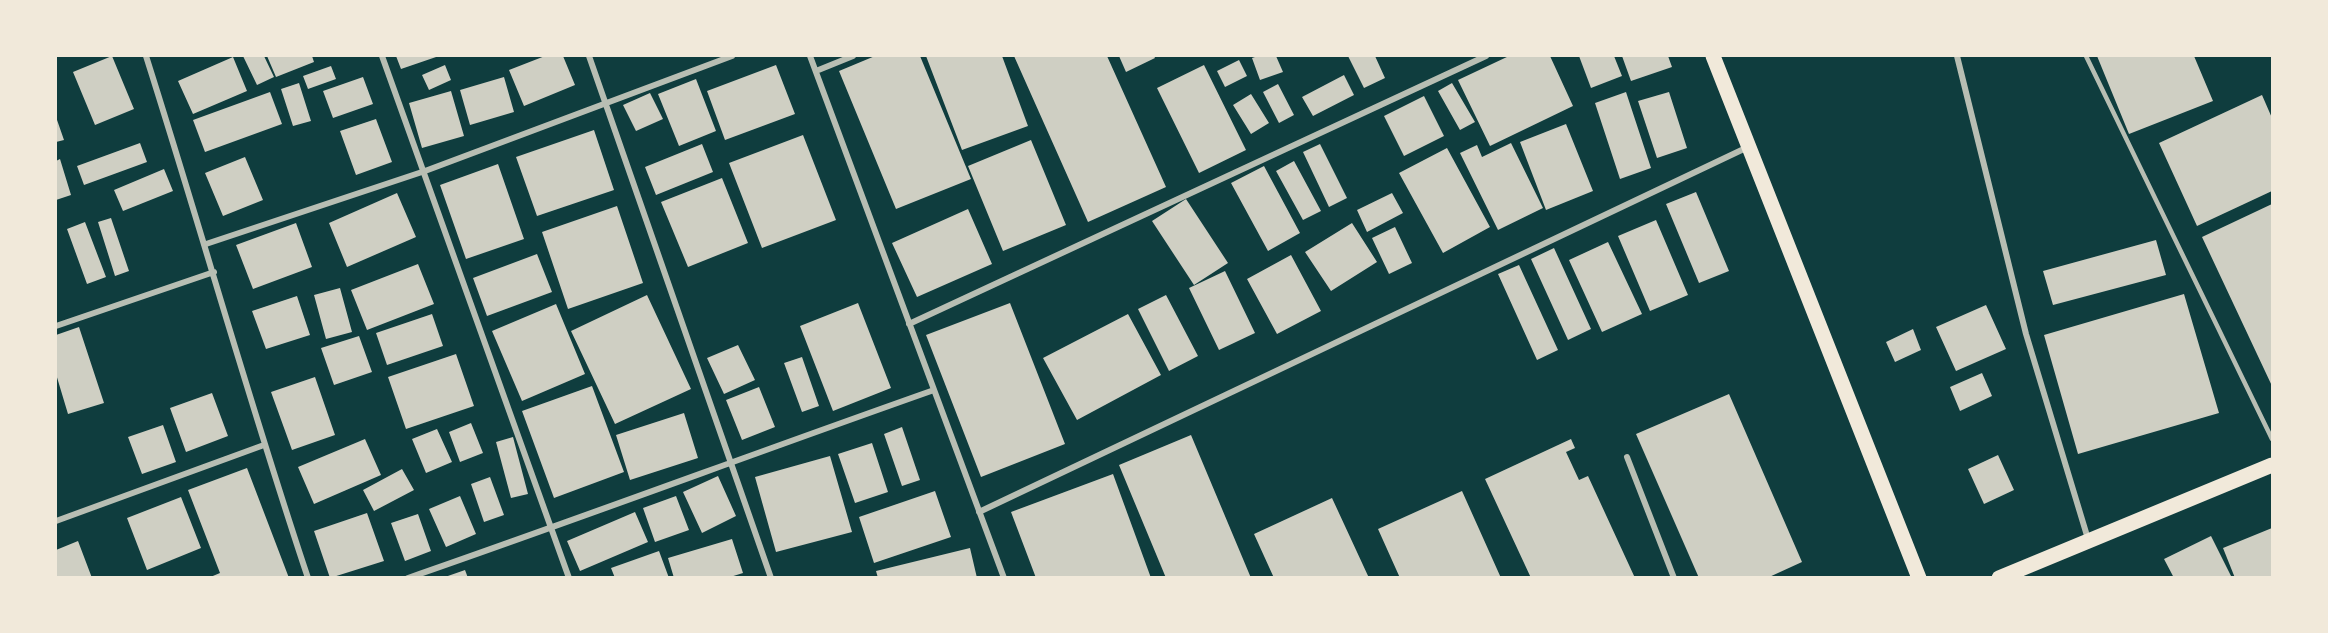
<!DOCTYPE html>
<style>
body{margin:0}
#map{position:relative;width:2328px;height:633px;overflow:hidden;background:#0f3d3e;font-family:"Space Grotesk",sans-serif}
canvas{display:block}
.frame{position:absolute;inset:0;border:57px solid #f1e9da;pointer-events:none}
</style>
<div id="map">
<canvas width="2328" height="633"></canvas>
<div class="frame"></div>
</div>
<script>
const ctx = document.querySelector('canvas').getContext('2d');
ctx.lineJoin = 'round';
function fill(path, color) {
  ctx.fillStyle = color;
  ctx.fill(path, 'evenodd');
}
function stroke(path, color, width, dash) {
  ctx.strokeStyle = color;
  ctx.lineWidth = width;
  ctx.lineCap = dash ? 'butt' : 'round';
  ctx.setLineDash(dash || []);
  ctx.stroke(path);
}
fill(new Path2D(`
 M112,56L134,109L95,125L73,72Z
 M243,56H264L274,77L257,85Z
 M267,56H312L314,62L276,77Z
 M396,56H439L401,69Z
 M545,56H563L575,85L524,106L509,70Z
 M875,56H920L971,179L896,209L839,71Z
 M926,56H1002L1028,126L962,150Z
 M1014,56H1107L1166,187L1088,222Z
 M1119,56H1154L1155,58L1126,72Z
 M1258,56H1276L1283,72L1260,80L1252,58Z
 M1348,56H1375L1385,78L1364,88Z
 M1509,56H1550L1573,106L1490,146L1458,80Z
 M1579,56H1614L1622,76L1591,88Z
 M1622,56H1668L1672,67L1631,81Z
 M2097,56H2194L2213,101L2129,134Z
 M233,57L247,91L193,114L178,81Z
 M1239,60L1247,76L1225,87L1217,71Z
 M445,65L451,80L429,90L422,75Z
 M776,65L795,114L725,140L707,91Z
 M1204,65L1246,150L1199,173L1157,88Z
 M331,66L336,79L308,89L303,76Z
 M1344,75L1354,95L1313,116L1302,97Z
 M363,77L373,104L333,118L323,91Z
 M504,77L514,112L470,125L460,90Z
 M696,79L716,131L679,146L658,94Z
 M299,83L311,121L293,126L281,89Z
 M1452,83L1475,122L1460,130L1438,91Z
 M1278,84L1294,115L1279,123L1263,92Z
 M451,91L464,136L422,148L409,103Z
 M270,92L282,124L205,152L193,120Z
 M1626,92L1651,168L1620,179L1595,103Z
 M1669,92L1687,148L1657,158L1638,101Z
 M650,93L663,119L636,131L623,105Z
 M1251,94L1269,123L1251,134L1233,105Z
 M2262,95L2272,118V191L2197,226L2159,143Z
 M1424,96L1444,136L1404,156L1384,116Z
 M56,117L64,140L56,142Z
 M376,119L392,162L356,175L340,131Z
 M1566,124L1593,191L1546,210L1520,142Z
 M594,130L614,190L537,216L516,157Z
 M803,135L836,220L762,248L729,163Z
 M1031,140L1066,225L1003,251L968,166Z
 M140,143L147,162L84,185L77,166Z
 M1511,143L1543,208L1498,230L1460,153L1477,145L1482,157Z
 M702,144L713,172L656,195L645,167Z
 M1320,144L1347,198L1329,207L1303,152Z
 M1447,148L1490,227L1443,253L1399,173Z
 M245,157L263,200L223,216L205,173Z
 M60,159L71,195L56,200V161Z
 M1294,161L1321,211L1303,220L1276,171Z
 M498,164L524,239L466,259L440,185Z
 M1264,166L1300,233L1268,251L1231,183Z
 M164,169L173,191L123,211L114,190Z
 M722,178L748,243L688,267L661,202Z
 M1696,192L1729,271L1699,283L1666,204Z
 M397,193L416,237L347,267L329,223Z
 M1392,193L1403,213L1367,232L1357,210Z
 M1186,199L1228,263L1194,285L1152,221Z
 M2272,204V386L2202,237Z
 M617,206L643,283L568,309L542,232Z
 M968,209L992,264L917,297L892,243Z
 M111,218L129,271L115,276L98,222Z
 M1656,220L1688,295L1650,311L1618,236Z
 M85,222L106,277L87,284L67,229Z
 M296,223L312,267L253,289L236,245Z
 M1352,223L1377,262L1331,291L1305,252Z
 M1395,227L1412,263L1389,274L1372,238Z
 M2156,240L2166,275L2053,305L2043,271Z
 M1608,242L1642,314L1602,332L1569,260Z
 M1554,248L1591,329L1568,340L1531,259Z
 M537,254L552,292L487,316L473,278Z
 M1291,255L1321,311L1277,334L1247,279Z
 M418,264L434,304L367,330L351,290Z
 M1519,265L1558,350L1537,360L1498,274Z
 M1225,271L1255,333L1219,350L1189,288Z
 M340,288L352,332L326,339L314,295Z
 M2184,294L2219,413L2078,454L2044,335Z
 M647,295L691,389L615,424L571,331Z
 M1166,295L1198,356L1169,371L1138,309Z
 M297,296L310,335L266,349L252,311Z
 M858,303L891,388L833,411L800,326Z
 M1010,303L1065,444L981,477L926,335Z
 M556,304L585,374L522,401L492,331Z
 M1986,305L2006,349L1956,371L1936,327Z
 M432,314L443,346L387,365L376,333Z
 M1128,314L1161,375L1077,420L1043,358Z
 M79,327L104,403L68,414L56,374V335Z
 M1913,329L1921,350L1895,362L1886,342Z
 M359,336L372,372L334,385L321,348Z
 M738,345L755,380L724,394L707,358Z
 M456,354L474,406L406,429L388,377Z
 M802,357L819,406L802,412L784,363Z
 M1982,373L1992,396L1960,411L1950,387Z
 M315,377L335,435L292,450L271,392Z
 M592,386L624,472L554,498L522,411Z
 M759,387L775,427L742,440L726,400Z
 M212,393L228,436L186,452L170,408Z
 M1729,394L1802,562L1767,578H1699L1636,434Z
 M684,413L698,458L630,480L616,435Z
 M471,423L483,453L460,462L449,432Z
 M163,425L176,462L142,474L128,437Z
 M902,427L920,480L902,486L884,434Z
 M437,429L452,462L426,473L412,439Z
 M1191,435L1251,578H1166L1119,465Z
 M513,437L528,494L511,498L496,442Z
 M365,439L381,475L314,504L298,467Z
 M1571,439L1575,448L1566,452L1579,480L1588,476L1635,578H1531L1485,479Z
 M872,443L888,492L855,503L838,454Z
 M1998,455L2014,490L1984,504L1968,469Z
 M830,456L852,532L776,552L755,477Z
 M247,468L289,578H208L220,573L188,490Z
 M402,469L414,490L374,511L363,490Z
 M1113,474L1151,578H1036L1011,512Z
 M718,476L736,516L702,533L683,492Z
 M490,477L504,515L484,522L471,484Z
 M935,491L951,537L874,563L859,517Z
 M1462,491L1501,578H1400L1378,529Z
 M460,496L476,534L446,547L429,509Z
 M676,496L689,530L655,542L643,508Z
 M181,497L201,548L147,570L127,518Z
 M1332,498L1369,578H1274L1254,534Z
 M635,512L648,542L580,571L567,541Z
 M367,513L384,561L330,578L314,531Z
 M418,514L431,551L405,561L391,523Z
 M2272,528V578H2235L2223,548Z
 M2211,536L2232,578H2174L2164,559Z
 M732,539L743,573L727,578H674L668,558Z
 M78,541L92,578H56V550Z
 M970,548L977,578H878L876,571Z
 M659,551L669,578H615L611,568Z
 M465,570L468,578H446L445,577Z`), '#cfcfc3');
stroke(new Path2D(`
 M2086,56L2272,439`), '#b8beb3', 4.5);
stroke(new Path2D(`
 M146,56C201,229 250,405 308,578
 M382,56L569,578
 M589,56L771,578
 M810,56L1004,578
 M1957,56L2026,334L2088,539
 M816,71L853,56
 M206,244L425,171L732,56
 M909,324L1486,56
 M56,326L214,272
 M1627,457L1674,578
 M979,512L1748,147
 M56,521L264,445
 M408,578C584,517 758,452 934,390`), '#b8beb3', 6);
stroke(new Path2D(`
 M1713,56L1919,578
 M1999,578L2272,465`), '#f1e9da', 15);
</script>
